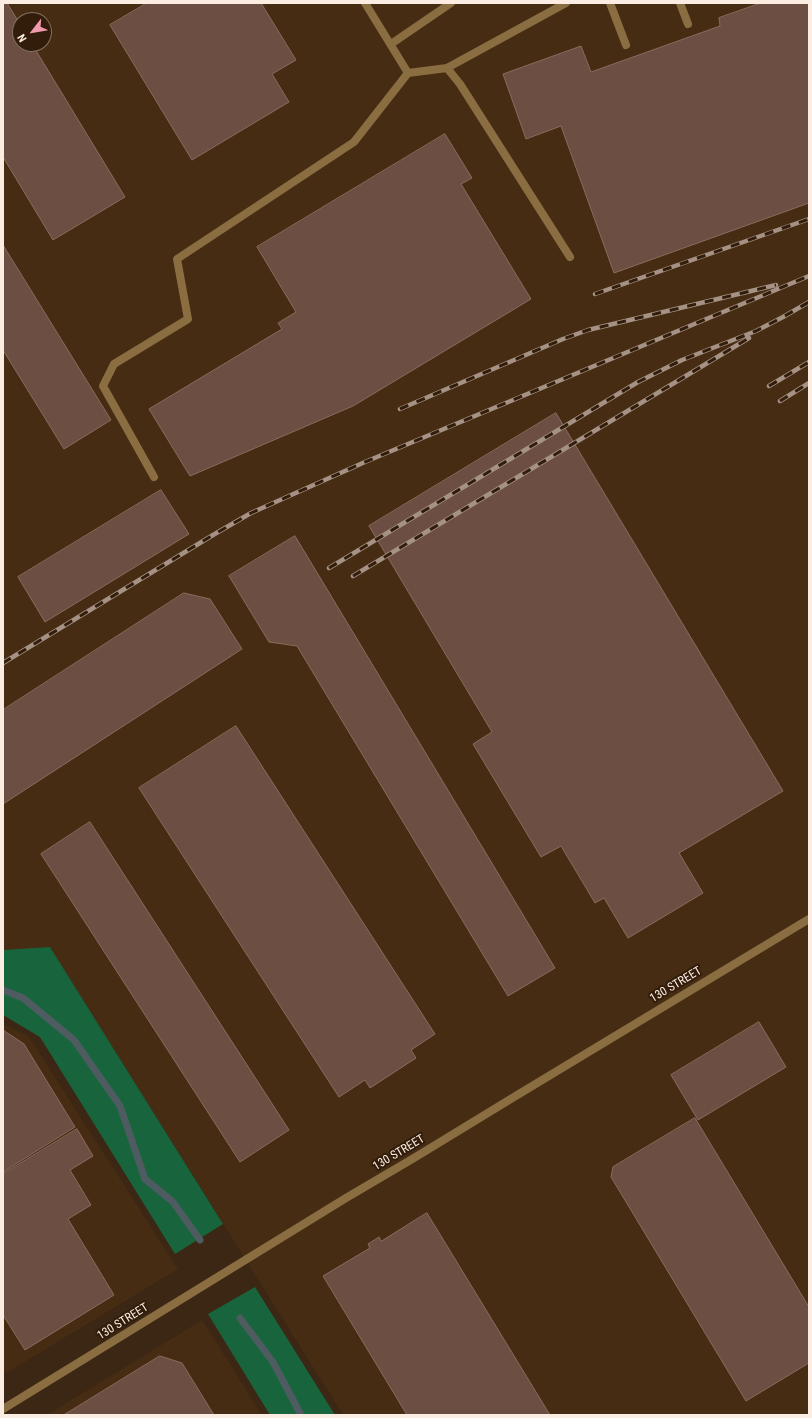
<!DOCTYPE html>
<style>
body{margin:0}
#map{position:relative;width:812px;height:1418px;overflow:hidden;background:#3c2614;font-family:"Roboto Condensed",sans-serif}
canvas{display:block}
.frame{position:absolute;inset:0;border:4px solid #fcede2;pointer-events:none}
.north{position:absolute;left:12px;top:12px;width:40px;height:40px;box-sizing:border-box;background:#321d0a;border:1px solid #837060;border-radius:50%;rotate:239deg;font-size:11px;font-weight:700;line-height:16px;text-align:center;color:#fcede2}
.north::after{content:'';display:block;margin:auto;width:14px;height:18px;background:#f29aad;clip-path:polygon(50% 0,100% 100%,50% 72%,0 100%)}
</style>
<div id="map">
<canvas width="812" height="1418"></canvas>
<div class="frame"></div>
<div class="north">N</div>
</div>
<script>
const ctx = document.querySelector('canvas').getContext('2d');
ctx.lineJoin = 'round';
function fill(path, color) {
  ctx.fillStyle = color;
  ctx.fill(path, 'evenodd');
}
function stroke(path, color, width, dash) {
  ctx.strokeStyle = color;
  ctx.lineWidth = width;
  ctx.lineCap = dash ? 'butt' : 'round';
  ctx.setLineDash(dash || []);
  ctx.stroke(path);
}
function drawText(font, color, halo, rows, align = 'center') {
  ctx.font = font + ' "Roboto Condensed",sans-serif';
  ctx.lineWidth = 4;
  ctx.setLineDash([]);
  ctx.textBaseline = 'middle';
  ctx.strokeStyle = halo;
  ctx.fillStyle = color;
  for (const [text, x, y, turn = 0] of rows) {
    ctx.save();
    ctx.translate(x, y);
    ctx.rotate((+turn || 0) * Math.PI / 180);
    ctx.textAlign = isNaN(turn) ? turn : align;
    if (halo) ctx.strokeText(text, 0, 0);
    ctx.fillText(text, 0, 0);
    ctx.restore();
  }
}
fill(new Path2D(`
 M3,3H809V1415H343L50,947L3,950ZM20,20H44V44H20Z
 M3,1024L29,1037L178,1269L3,1375Z
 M202,1320L262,1415H47Z`), '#472c14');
fill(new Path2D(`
 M50,947L223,1224L175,1254L40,1037L3,1015V950Z
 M255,1287L335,1415H270L208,1314Z`), '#18653d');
stroke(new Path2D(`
 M3,990L23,998L74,1040L120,1106L145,1179L173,1202L200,1240
 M240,1318L273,1362L301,1415`), '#4e5b60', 7);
const building = new Path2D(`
 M3,3H7L20,24V44H32L125,197L53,240L3,157Z
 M147,3H261L296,60L272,74L289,102L192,160L110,25Z
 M761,3H809V203L614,273L561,126L526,139L503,74L581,46L591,72L720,26L719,18Z
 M445,134L472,178L461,184L531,299L353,406L190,476L149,409L282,329L278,323L296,312L257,247Z
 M3,245L111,420L64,449L3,350Z
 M556,413L783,791L679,853L703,893L628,938L604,898L595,903L561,846L541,857L473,744L492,732L369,526Z
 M161,490L189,534L45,622L18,577Z
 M295,536L555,968L508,996L297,646L269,642L229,576Z
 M184,593L210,599L242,649L3,804V710Z
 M236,726L435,1034L411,1050L416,1058L370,1088L365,1080L339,1097L139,788Z
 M90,822L289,1130L240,1162L41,854Z
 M759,1022L786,1067L698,1120L671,1075Z
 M3,1030L24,1044L75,1127L3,1172Z
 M695,1118L809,1307V1363L746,1401L611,1177L613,1167Z
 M77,1129L93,1156L70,1170L91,1205L68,1219L114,1295L25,1350L3,1315V1174Z
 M427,1213L550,1415H407L323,1276L370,1248L368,1244L379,1237L381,1241Z
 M160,1356L182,1363L214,1415H64Z`);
fill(building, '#6c4f42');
stroke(building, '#8a6b5e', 1);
stroke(new Path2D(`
 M610,3L626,45
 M680,3L688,24
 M391,44L451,3
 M447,68L460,84L570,257
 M154,477L103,386L114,364L188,319L177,259L354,142L408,73L447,68L566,3`), '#8a6e41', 8);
stroke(new Path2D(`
 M365,3L408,73
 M3,1409L346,1198L414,1158L514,1097L809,919`), '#8a6e41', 8);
const rail = new Path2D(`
 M595,294L809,219
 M769,386L809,362
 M780,401L809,383
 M400,409L563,339L588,330L776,285
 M329,568L638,382L682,360L756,331L783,317L809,302
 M353,576L749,338
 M3,663L213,535L251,513L365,462L809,276`);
stroke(rail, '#a59284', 4.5);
stroke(rail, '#321d0a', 3, [9]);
drawText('12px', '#fcede2', '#321d0a', [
 ["130 STREET",676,985,-31],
 ["130 STREET",399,1153,-31],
 ["130 STREET",123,1322,-32]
]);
</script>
